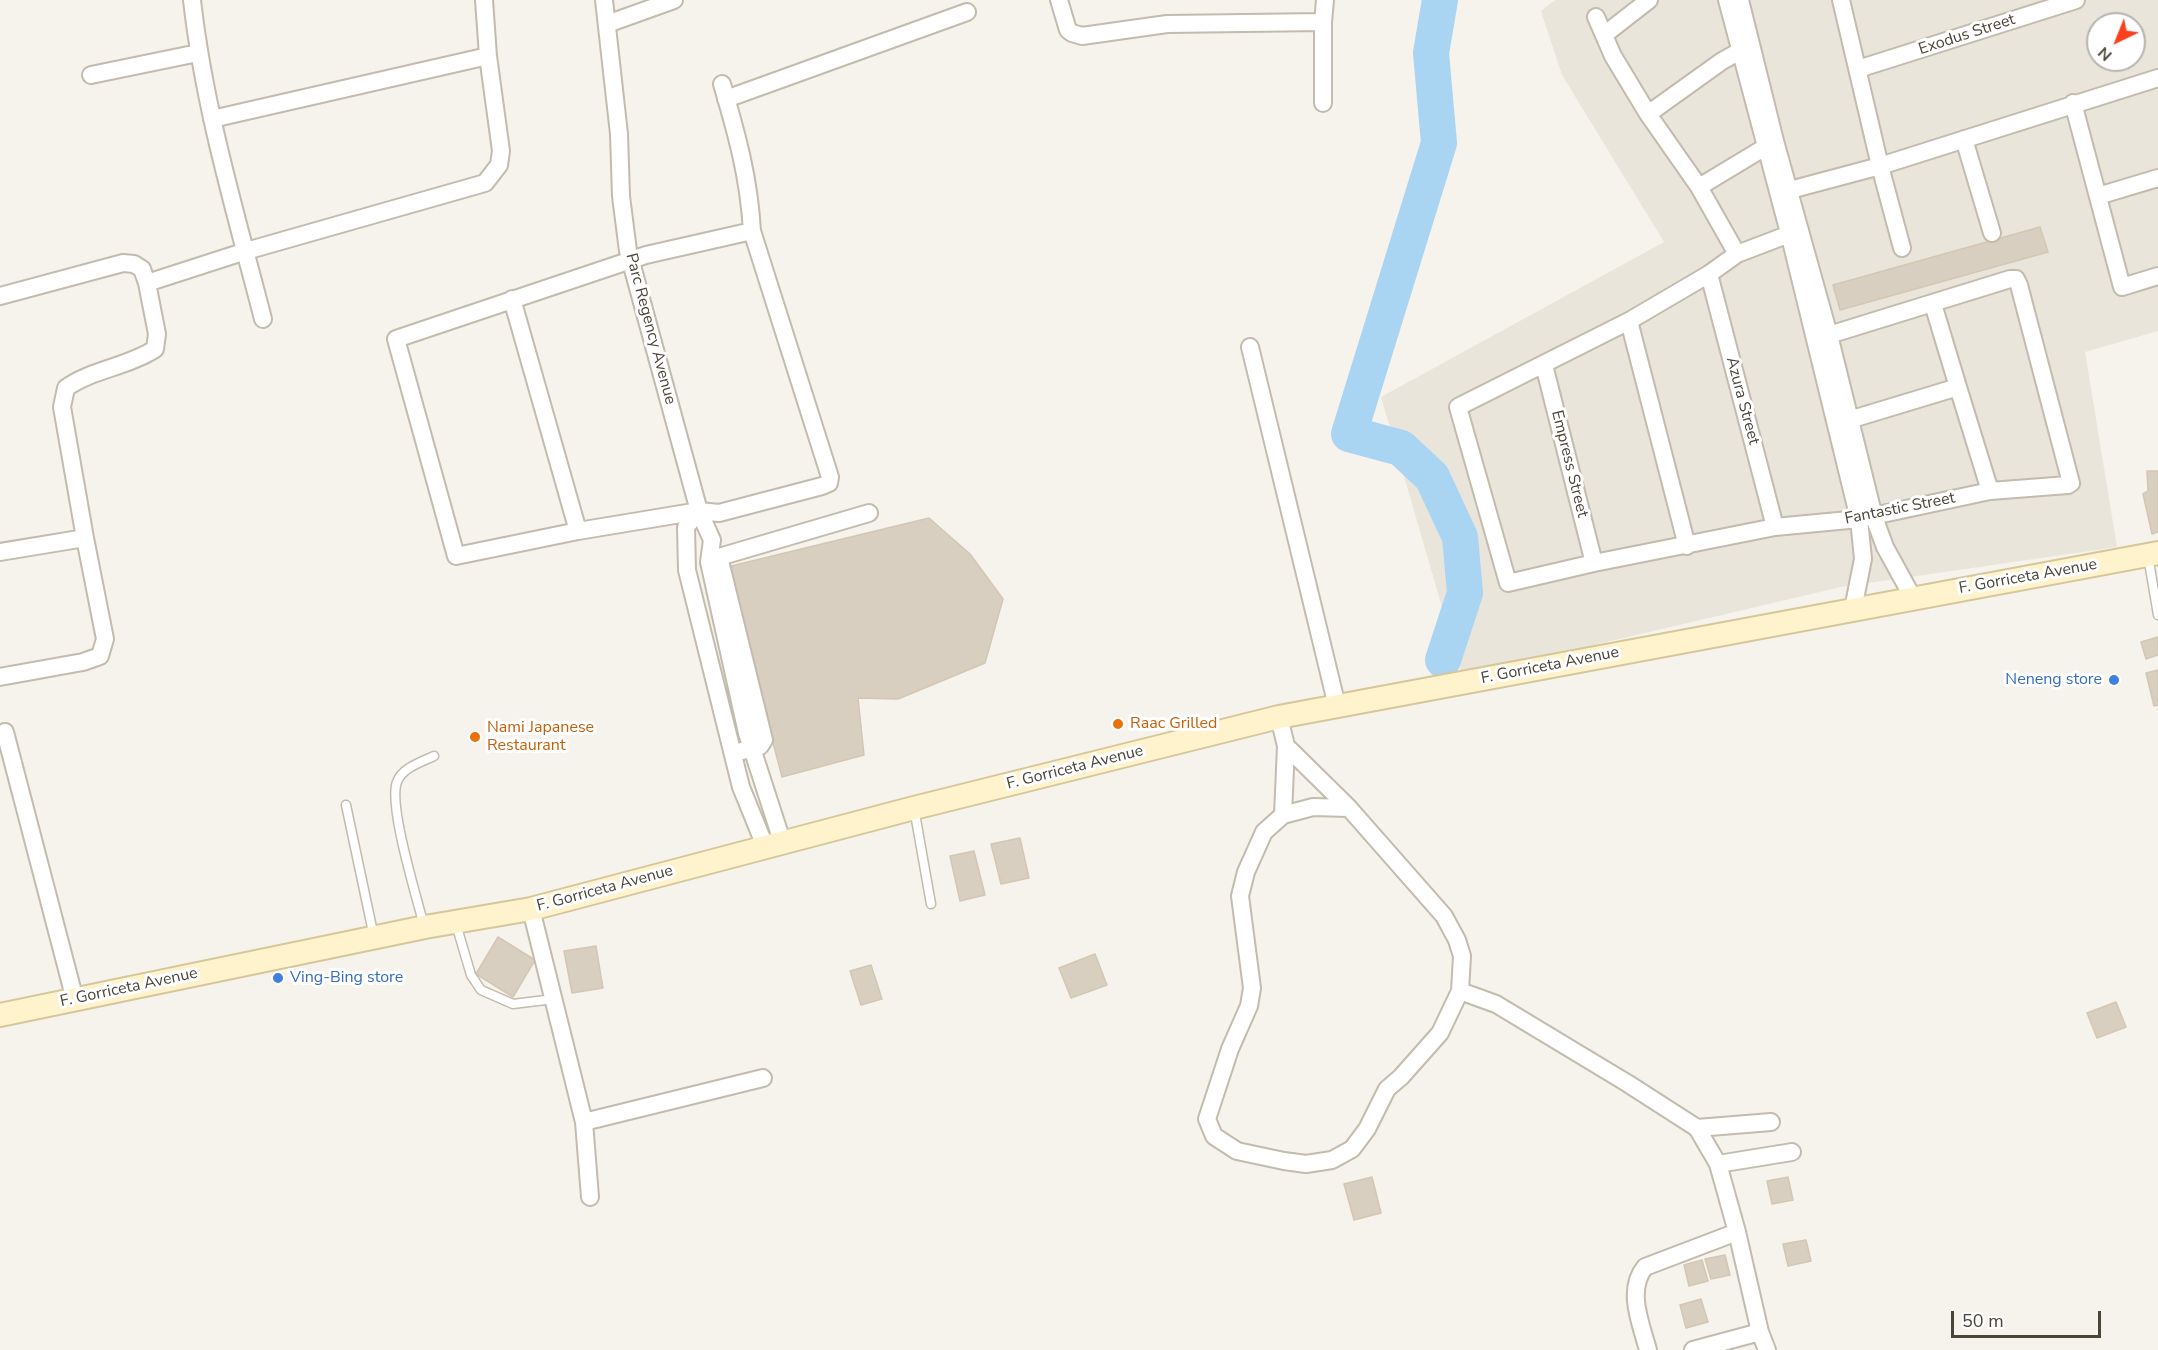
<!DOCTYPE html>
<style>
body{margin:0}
#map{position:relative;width:2158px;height:1350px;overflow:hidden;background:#f6f3ec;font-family:"Nunito Sans",sans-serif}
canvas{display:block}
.north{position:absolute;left:2086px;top:12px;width:60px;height:60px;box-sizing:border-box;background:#fff;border:2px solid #b7b4b0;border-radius:50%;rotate:223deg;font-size:16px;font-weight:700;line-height:24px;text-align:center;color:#4b4439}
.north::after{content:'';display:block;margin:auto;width:21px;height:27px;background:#fc3f1d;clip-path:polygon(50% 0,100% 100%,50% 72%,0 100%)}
.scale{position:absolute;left:1951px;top:1311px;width:150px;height:27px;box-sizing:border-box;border:3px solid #4b4439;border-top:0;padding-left:8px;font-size:18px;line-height:21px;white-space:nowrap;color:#4b4439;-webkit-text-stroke:4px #fff;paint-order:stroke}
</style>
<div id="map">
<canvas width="2158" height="1350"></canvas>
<div class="north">N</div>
<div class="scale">50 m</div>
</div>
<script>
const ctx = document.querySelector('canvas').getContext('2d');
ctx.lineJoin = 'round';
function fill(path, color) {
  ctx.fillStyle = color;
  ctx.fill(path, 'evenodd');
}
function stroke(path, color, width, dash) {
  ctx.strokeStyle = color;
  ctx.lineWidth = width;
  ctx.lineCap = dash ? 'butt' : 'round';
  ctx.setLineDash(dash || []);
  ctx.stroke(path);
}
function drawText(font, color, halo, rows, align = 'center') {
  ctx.font = font + ' "Nunito Sans",sans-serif';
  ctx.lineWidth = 6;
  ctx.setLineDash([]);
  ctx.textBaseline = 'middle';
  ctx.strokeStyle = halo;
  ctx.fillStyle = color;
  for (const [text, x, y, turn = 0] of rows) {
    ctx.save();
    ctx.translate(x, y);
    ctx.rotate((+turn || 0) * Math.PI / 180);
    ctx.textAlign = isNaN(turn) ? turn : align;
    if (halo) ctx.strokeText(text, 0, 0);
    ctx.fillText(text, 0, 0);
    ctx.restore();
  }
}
fill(new Path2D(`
 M1555,0H2158V331L2085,352L2117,547L1841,587L1462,676L1381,397L1664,242L1562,75L1541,11ZM2098,24H2134V60H2098Z`), '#eae5da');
stroke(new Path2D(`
 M1440,0L1431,53L1439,143L1349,434L1401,448L1432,477L1460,537L1465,593L1443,660`), '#a9d4f2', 36);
const building = new Path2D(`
 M2040,227L2048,252L1840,310L1833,285Z
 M2147,471H2158V532L2152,534L2143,494L2148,491Z
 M929,518L970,554L1003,599L985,663L898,699L858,698L864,755L782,777L727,567Z
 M2158,637V655L2146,659L2141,642Z
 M2158,670V705L2154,706L2146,673Z
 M1020,838L1029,878L1001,884L991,844Z
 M974,851L985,895L960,901L950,856Z
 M498,937L535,960L513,997L476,974Z
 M596,946L603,988L572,993L564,951Z
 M1095,954L1107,985L1071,998L1059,968Z
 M871,965L882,999L861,1005L850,971Z
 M2116,1002L2126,1027L2097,1038L2087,1013Z
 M1372,1177L1381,1213L1354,1220L1344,1184Z
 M1788,1177L1793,1200L1772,1204L1767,1181Z
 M1806,1240L1811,1261L1788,1266L1783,1244Z
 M1725,1255L1730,1275L1711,1279L1705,1259Z
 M1702,1260L1708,1281L1689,1286L1684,1265Z
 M1701,1299L1708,1322L1686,1328L1680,1305Z`);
fill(building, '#d8cfc1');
stroke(building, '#d3c7b4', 1.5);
const lane = new Path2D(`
 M2148,556L2158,615
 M346,805L374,937
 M914,808L931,904
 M456,924L471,975L481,990L513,1004L554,999
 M424,926C417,898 388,805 397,782C402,768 421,762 434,756`);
const street = new Path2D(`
 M192,0C204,108 236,214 263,319
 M604,0L619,134L621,196L628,251L699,511L712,540L709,562L747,733L782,841
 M1059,0L1068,30L1072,33L1082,36L1167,24L1323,22
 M1727,0L1789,233L1859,519L1863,559L1853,609
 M1740,0L1775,141L1829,335L1874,517L1885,547L1913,598
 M1841,0L1880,166L1902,248
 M1596,17L1613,56L1648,114L1699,187L1737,254
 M607,24L674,0
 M1604,35L1649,0
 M1858,69L2076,0
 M91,75L198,53
 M722,84C737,135 749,178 752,231L830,477L829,483L822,486L719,513L699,511L578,531L456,556L396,339L646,255L752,231
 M726,99L967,12
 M1323,103V22L1325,0
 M2073,103L2122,287L2158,276
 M1648,114L1722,61L1740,51
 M212,119L488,56
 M1964,139L1992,233
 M1699,187L1772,143
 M1790,190L1880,166L2158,78
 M2098,196L2158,178
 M1800,230L1737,254L1709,274L1629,321L1458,407L1508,583L1594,563L1775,527L1859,519L1990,491L2068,485L2071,483L2019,285L2016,279H2010L1829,335
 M1709,274L1775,527
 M0,296L123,263L134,264L142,269L147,283L246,251L485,183L499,165L501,151L488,56L484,0
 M512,299L578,531
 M1933,304L1958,387
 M1629,321L1687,546
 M1250,347L1337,706
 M1544,365L1594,563
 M1849,420L1958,387L1990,491
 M699,511L686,527L687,570L741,787L765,846
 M0,552L85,538
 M719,557L764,740L760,746L742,751
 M710,562L719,557L869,513
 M0,677L83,662L100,656L105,639L85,538L62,407L66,388C93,369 127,367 155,349L157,334L147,283
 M1279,717L1286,746L1283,815L1264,832L1246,872L1240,896L1252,988L1249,1006L1230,1049L1207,1119L1214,1136L1237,1151L1284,1161L1306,1164L1332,1160L1352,1149L1367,1129L1387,1089L1401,1077L1440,1033L1460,991L1462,956L1457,940L1444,916L1349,808L1313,807L1283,815
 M5,732L75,1000
 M1286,746L1349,808
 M531,909L584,1122L590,1197
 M1460,991L1496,1004L1627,1083L1697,1128L1718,1164L1737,1232L1760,1332L1767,1350
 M584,1122L763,1078
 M1697,1128L1771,1122
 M1718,1164L1792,1152
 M1648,1350C1641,1324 1626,1290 1645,1267L1737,1232
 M1693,1350L1760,1332`);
const secondary = new Path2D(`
 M0,1015L425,927L531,909L914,808L1279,717L2158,553`);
stroke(lane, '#c2bbae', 11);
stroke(street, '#c2bbae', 20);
stroke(secondary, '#d6c79b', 26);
stroke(lane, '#fff', 8);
stroke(street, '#fff', 16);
stroke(secondary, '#fff3cd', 22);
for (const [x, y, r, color] of [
 [2114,680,6,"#3f7fe0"],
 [1118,724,6,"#e8710a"],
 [475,737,6,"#e8710a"],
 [278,978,6,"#3f7fe0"]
]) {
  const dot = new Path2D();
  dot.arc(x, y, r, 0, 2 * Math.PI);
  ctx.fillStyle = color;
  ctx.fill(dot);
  stroke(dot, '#fff', 2);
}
drawText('16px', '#4b4439', '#fff', [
 ["Exodus Street",1967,35,-18],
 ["Parc Regency Avenue",650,329,75],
 ["Azura Street",1742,401,75],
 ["Empress Street",1569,464,76],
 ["Fantastic Street",1900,509,-11],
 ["F. Gorriceta Avenue",2028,577,-10],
 ["F. Gorriceta Avenue",1550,666,-11],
 ["F. Gorriceta Avenue",1075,768,-14],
 ["F. Gorriceta Avenue",605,889,-15],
 ["F. Gorriceta Avenue",129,988,-12]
]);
drawText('16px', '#366cbe', '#fff', [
 ["Neneng store",2102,680],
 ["Ving-Bing store",290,978,"left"]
], 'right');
drawText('16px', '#c56008', '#fff', [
 ["Raac Grilled",1130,724],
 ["Nami Japanese",487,728],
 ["Restaurant",487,746]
], 'left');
</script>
